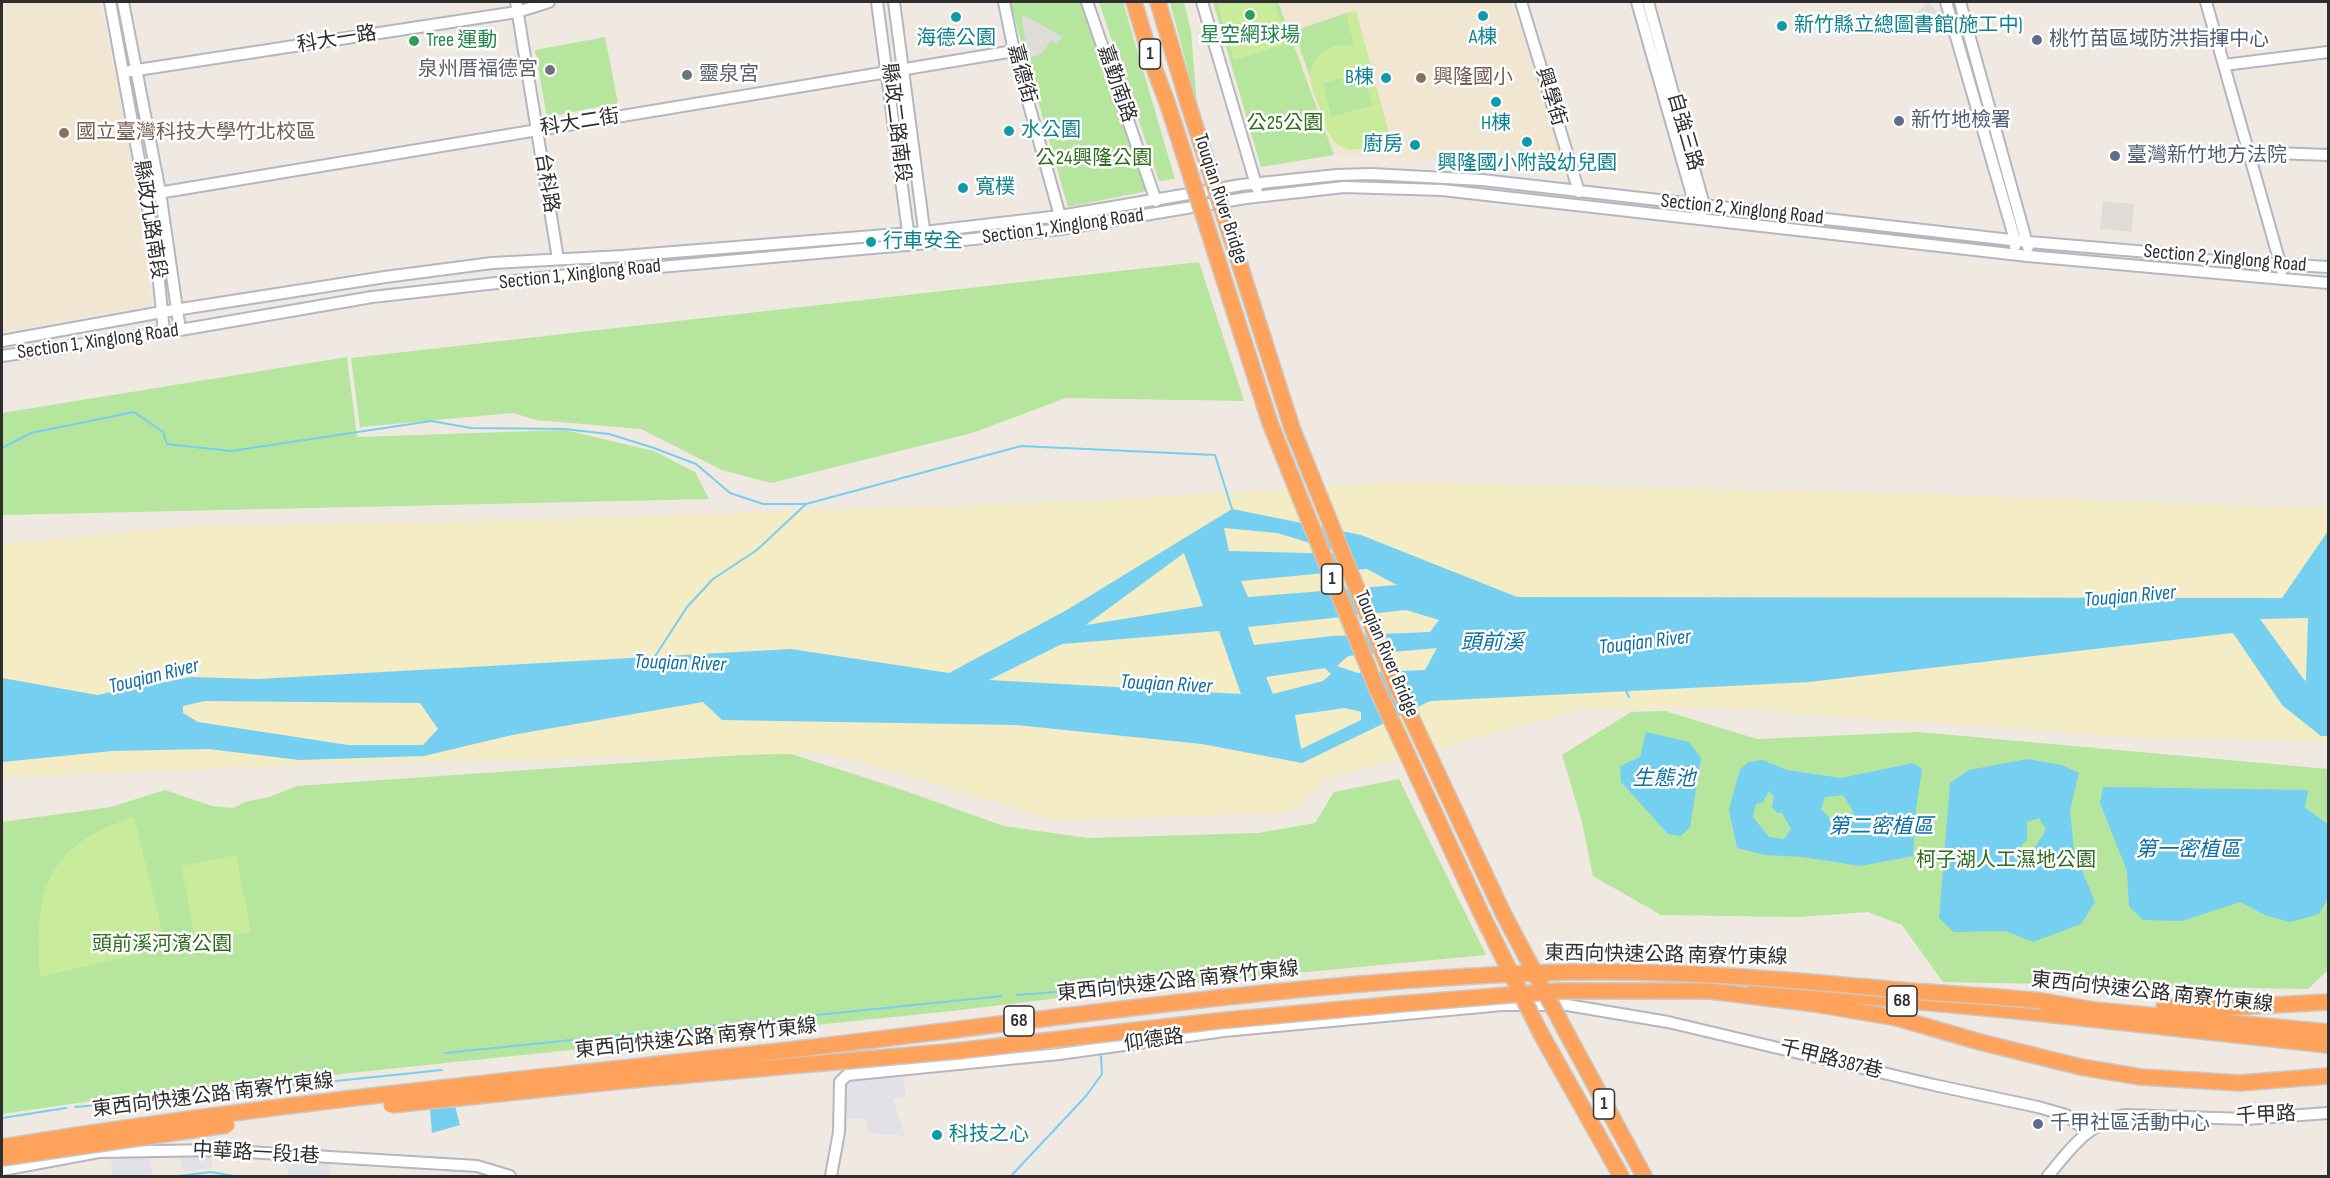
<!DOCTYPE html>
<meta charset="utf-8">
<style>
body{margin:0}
#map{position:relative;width:2330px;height:1178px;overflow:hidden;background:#efe9e1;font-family:"Sofia Sans Condensed",sans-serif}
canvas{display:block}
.frame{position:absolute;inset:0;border:3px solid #2e2e2e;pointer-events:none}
</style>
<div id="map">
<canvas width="2330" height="1178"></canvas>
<div class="frame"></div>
</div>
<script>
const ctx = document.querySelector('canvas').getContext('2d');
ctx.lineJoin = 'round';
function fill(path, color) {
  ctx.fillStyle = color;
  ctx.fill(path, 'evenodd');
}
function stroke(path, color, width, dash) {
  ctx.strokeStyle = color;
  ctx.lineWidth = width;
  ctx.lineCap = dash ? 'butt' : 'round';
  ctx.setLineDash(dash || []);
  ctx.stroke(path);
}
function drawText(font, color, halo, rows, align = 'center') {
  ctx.font = font + ' "Sofia Sans Condensed","Noto Sans TC",sans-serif';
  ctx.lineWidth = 5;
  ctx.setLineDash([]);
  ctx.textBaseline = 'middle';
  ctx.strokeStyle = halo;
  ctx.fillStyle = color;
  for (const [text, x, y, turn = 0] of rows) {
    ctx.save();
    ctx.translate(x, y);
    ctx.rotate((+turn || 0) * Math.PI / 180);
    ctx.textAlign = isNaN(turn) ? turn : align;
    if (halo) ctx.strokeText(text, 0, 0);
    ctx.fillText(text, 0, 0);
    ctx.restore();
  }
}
fill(new Path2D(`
 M903,1073L906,1096L893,1099L905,1136L868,1133L866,1119H843L846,1081Z
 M210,1154L213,1168L183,1171L179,1156Z
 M149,1155L153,1174L112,1176L111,1157Z
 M284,1160L328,1164L332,1176H289Z`), '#e3e1e8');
fill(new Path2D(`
 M2,2H99L115,73L137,193L152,305L2,332Z
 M1278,2H1512L1567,173L1557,176L1440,160L1334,155Z`), '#f0e6d1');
fill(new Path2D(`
 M1010,2H1081L1147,191L1068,207Z
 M1099,2H1123L1175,179L1159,181Z
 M1170,2H1184L1191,31L1197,105Z
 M1213,2H1278L1334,155L1261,167Z
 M1346,13L1355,47L1311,69L1310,77L1294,31Z
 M605,37L618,103L547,117L535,50Z
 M1363,72L1373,106L1331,117L1322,83Z
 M1199,262L1244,401L1066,398L972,433L771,483L722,470L641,429L536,420L513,413L360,427L351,358Z
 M347,357L357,437L565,430L654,451L695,472L709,499L2,515V413Z
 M1665,711L1757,739L1919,732L2328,769V970L2308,989L1943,982L1902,925L1868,912L1799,917L1661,915L1593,876L1582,822L1562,755L1631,712Z
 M785,752L894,787L1004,826L1088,838L1258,833L1315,823L1334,792L1399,779L1486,955L1149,987L952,1011L455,1062L105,1099L2,1114V822L111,807L165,790L212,806L233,808L245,802L269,797L297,786Z`), '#b6e59e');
fill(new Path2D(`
 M1398,482L1863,492L2328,508V741L2142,738L1721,708L1583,709L1325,779L1291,813L1054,820L829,753L321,764L2,778V544L178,527L564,519L1105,500Z`), '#f3ecc5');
fill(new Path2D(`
 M1217,2H1275L1287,44L1234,60Z
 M1356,11L1393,148L1384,150L1381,132C1368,152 1342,158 1329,134C1324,126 1322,116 1319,107C1316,98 1310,86 1310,76C1310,61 1326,46 1341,45C1345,45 1350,46 1355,47L1346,13ZM1363,72L1373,106L1331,117L1322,83Z
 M134,817L166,947L40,977C34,891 45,845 134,817Z
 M236,855L251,932L196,943L181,866Z`), '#c9ec9a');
fill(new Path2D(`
 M1927,2L1937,11H1942L1946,24L1924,27L1914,17Z
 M1021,15L1037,22L1062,37L1057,44L1051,41L1041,54L1029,58Z
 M2103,201L2134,204L2132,232L2100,229Z`), '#dfdcd8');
fill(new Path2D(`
 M1232,509L1361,535L1517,597L2282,598L2328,531V640L2327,642L2328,645V736H2321L2282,705L2233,633L1809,682L1430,701L1302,763L1202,744L1016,725L722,720L703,702L512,735L424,756L299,760L209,749L112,751L2,762V678L97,695L191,677L258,679L791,649L949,673L1065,611ZM1224,528L1277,533L1347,554L1229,551ZM1184,553L1203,606L1086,625ZM1367,569L1397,585L1248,597L1241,581ZM1406,610L1439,620L1430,632L1332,636L1254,645L1248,627ZM2308,618L2306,680L2305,681L2260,619ZM1219,631L1241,694L989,680L1062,644ZM1437,648L1425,670L1358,673L1337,666L1348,656ZM1325,668L1331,674L1323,681L1273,694L1266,677ZM204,701L420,703L438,729L423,745H348L198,722L183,713V706ZM1345,708L1361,712V720L1301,749L1295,715Z
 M1646,732L1689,742L1701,758L1690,827L1681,836L1668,834L1621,782L1620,766L1640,757Z
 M2027,759L2062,765L2079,773L2070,810L2074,851L2095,902L2081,924L2033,942L2006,931L1954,932L1939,918L1950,783L1969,770ZM2039,818L2046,830L2035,847L2041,855L2037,862L2026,861L2018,849L2027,840V822Z
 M1763,760L1787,770L1841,778L1913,763L1922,769L1916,809L1913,856L1860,866L1803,857L1766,855L1737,848L1729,810L1736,783L1740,770L1748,762ZM1769,791L1774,796L1772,807L1777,813H1782L1791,829L1784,839L1769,837L1753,817L1756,804L1763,802ZM1843,795L1853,811L1847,830L1843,834L1832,829L1829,817L1821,809L1825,797Z
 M2103,787L2308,790L2305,808L2328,824V898L2319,914L2291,922L2267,916L2240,902L2182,921L2143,920L2129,906L2127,871L2100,803Z
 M455,1106L460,1125L432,1133L430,1109Z`), '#75cff0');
stroke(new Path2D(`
 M2,448L31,433L134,412L163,432L167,444L231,451L431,421L471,428L564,429L609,434L654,448L696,464L730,493L763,504H806L1021,446L1215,455L1232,509
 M654,658L687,607L713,579L757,550L806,504
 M1625,689L1629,697
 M1017,995L1094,989
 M445,1053L1002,996
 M326,1082L442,1070
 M176,1097L312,1083
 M75,1107L163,1099
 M2,1118L66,1108
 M178,1176L211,1172L234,1176
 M1011,1176L1086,1096L1102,1074L1101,1056`), '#75cff0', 2);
const minor = new Path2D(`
 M110,2L156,252L164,332
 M123,2L160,192L180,330
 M516,2L558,259
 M877,2L909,239
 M894,2L925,237
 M1004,2L1014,51L1060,216
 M1087,2L1156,201
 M1202,2L1257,188
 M1521,2L1579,192
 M1637,2L1696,209
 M1648,2L1704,205L1703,210
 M1946,2L2015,240V246
 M1960,2L2028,247
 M2206,2L2282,270
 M2224,65L2328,52
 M124,72L517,12L549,2
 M2248,152L2328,155
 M146,195L1014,51
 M2,341L162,312L385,277L492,263L623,256L924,232L1060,216L1241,185L1337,175L1371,174L1482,180L2029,242L2148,252L2205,260L2328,267
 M2,356L180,330L372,297L559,276L974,239L1061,229L1246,198L1344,187L1442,190L2028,256L2328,283
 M2,1170L99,1152L215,1150L477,1166L510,1176
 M831,1176L839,1132L840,1082L847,1075L1059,1054L1224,1031L1502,1005H1567L1668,1022L1934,1085L2038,1107L2066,1115L2088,1132
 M2048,1176C2069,1150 2091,1120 2126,1115L2246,1119L2328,1113`);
const highway = new Path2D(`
 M1134,2L1153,65L1168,105
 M1158,2L1188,103
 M1755,989L1808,991L2027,1012L2328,1045
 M1710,991L1815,1004L1897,1018L1980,1042L2081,1067L2141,1077L2240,1083L2328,1076
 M2042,1001L2094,1010L2328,1032
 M2164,1007L2219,1008L2328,1002
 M1565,1030L1644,1176
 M1541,1034L1621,1176`);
stroke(minor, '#b4b7c1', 14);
stroke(highway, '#c9c9c9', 18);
stroke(minor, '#fff', 10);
stroke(highway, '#ffa35c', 15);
const highwayBridge = new Path2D(`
 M1188,103L1292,428L1395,683L1504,915L1565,1030
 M1168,105L1270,423L1376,687L1481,913L1541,1034
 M391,1105L621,1081L957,1051L1217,1021L1399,1004L1558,991H1710
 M2,1147C262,1104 527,1079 789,1050C1049,1020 1307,979 1569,972C1669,970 1768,978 1867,987C1925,993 1984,995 2042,1001
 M2,1158L227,1125`);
stroke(highwayBridge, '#c9c9c9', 18, []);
stroke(highwayBridge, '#ffa35c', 15);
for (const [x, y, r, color] of [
 [1250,15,6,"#2e9e5b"],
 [1483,16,6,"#0f9aa8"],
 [956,17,6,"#0f9aa8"],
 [1782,26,6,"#0f9aa8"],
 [2037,40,6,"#5c6f8a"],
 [414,41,6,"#2e9e5b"],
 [550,70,6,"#6b7280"],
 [687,75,6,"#6b7280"],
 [1386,78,6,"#0f9aa8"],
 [1421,78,6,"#8d6e63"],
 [1496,102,6,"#0f9aa8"],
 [1899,121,6,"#5c6f8a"],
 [1009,131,6,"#0f9aa8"],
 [64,133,6,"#8d6e63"],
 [1527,142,6,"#0f9aa8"],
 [1415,145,6,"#0f9aa8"],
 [2115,156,6,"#5c6f8a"],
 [963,188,6,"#0f9aa8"],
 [871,242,6,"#0f9aa8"],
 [2038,1124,6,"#5c6f8a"],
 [937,1135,6,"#0f9aa8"]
]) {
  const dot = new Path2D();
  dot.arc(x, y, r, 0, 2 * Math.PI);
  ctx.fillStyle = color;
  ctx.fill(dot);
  stroke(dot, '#fff', 2);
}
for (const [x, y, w] of [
 [1150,54,21],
 [1332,579,21],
 [1902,1001,30],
 [1019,1021,30],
 [1604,1104,21]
]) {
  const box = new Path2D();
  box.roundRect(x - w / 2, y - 15, w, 30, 4.5);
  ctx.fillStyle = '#fff';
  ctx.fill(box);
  stroke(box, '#2e2e2e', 1.5);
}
drawText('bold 18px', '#2e2e2e', null, [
 ["1",1150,54],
 ["1",1332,579],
 ["68",1902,1001],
 ["68",1019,1021],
 ["1",1604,1104]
]);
drawText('20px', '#0d838f', '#fff', [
 ["新竹縣立總圖書館(施工中)",1794,26],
 ["A棟",1483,38,"center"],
 ["海德公園",956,39,"center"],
 ["B棟",1374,78,"right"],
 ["H棟",1496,124,"center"],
 ["水公園",1021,131],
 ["廚房",1403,145,"right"],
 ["興隆國小附設幼兒園",1527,164,"center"],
 ["寬樸",975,188],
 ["行車安全",883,242],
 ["科技之心",949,1135]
], 'left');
drawText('20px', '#27864d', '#fff', [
 ["星空網球場",1250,36],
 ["Tree 運動",426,41,"left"]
]);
drawText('20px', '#2e2e2e', '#fff', [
 ["科大一路",337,40,-9],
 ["嘉德街",1021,74,75],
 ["嘉勤南路",1116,84,71],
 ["興學街",1550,97,73],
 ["科大二街",580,123,-9],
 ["縣政二路南段",895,123,83],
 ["自強三路",1684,132,74],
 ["台科路",546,183,81],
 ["Touqian River Bridge",1220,199,72],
 ["Section 2, Xinglong Road",1742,210,6],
 ["縣政九路南段",149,220,81],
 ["Section 1, Xinglong Road",1063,227,-8],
 ["Section 2, Xinglong Road",2225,259,5],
 ["Section 1, Xinglong Road",580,275,-6],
 ["Section 1, Xinglong Road",98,342,-8],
 ["Touqian River Bridge",1386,654,67],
 ["東西向快速公路 南寮竹東線",1666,956,1],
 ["東西向快速公路 南寮竹東線",1178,982,-6],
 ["東西向快速公路 南寮竹東線",2152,993,6],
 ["東西向快速公路 南寮竹東線",696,1039,-6],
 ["仰德路",1154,1041,-8],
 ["千甲路387巷",1831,1060,14],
 ["東西向快速公路 南寮竹東線",213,1096,-7],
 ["千甲路",2266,1116,-3],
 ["中華路一段1巷",256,1154,3]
]);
drawText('20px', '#4e5e75', '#fff', [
 ["桃竹苗區域防洪指揮中心",2049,40],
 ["新竹地檢署",1911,121],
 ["臺灣新竹地方法院",2127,156],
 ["千甲社區活動中心",2050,1124]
], 'left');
drawText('20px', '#5b616d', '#fff', [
 ["泉州厝福德宮",538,70],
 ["靈泉宮",699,75,"left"]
], 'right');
drawText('20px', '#785e54', '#fff', [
 ["興隆國小",1433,78],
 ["國立臺灣科技大學竹北校區",76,133]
], 'left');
drawText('20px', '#2c6e1b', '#fff', [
 ["公25公園",1285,124],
 ["公24興隆公園",1094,159],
 ["柯子湖人工濕地公園",2006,861],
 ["頭前溪河濱公園",162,945]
]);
drawText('italic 21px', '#0d6fa3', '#fff', [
 ["Touqian River",2130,597,-5],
 ["Touqian River",1645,643,-7],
 ["頭前溪",1492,644],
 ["Touqian River",680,664,2],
 ["Touqian River",154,677,-14],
 ["Touqian River",1166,685,3],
 ["生態池",1664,780],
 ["第二密植區",1881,828],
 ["第一密植區",2188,851]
]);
</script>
